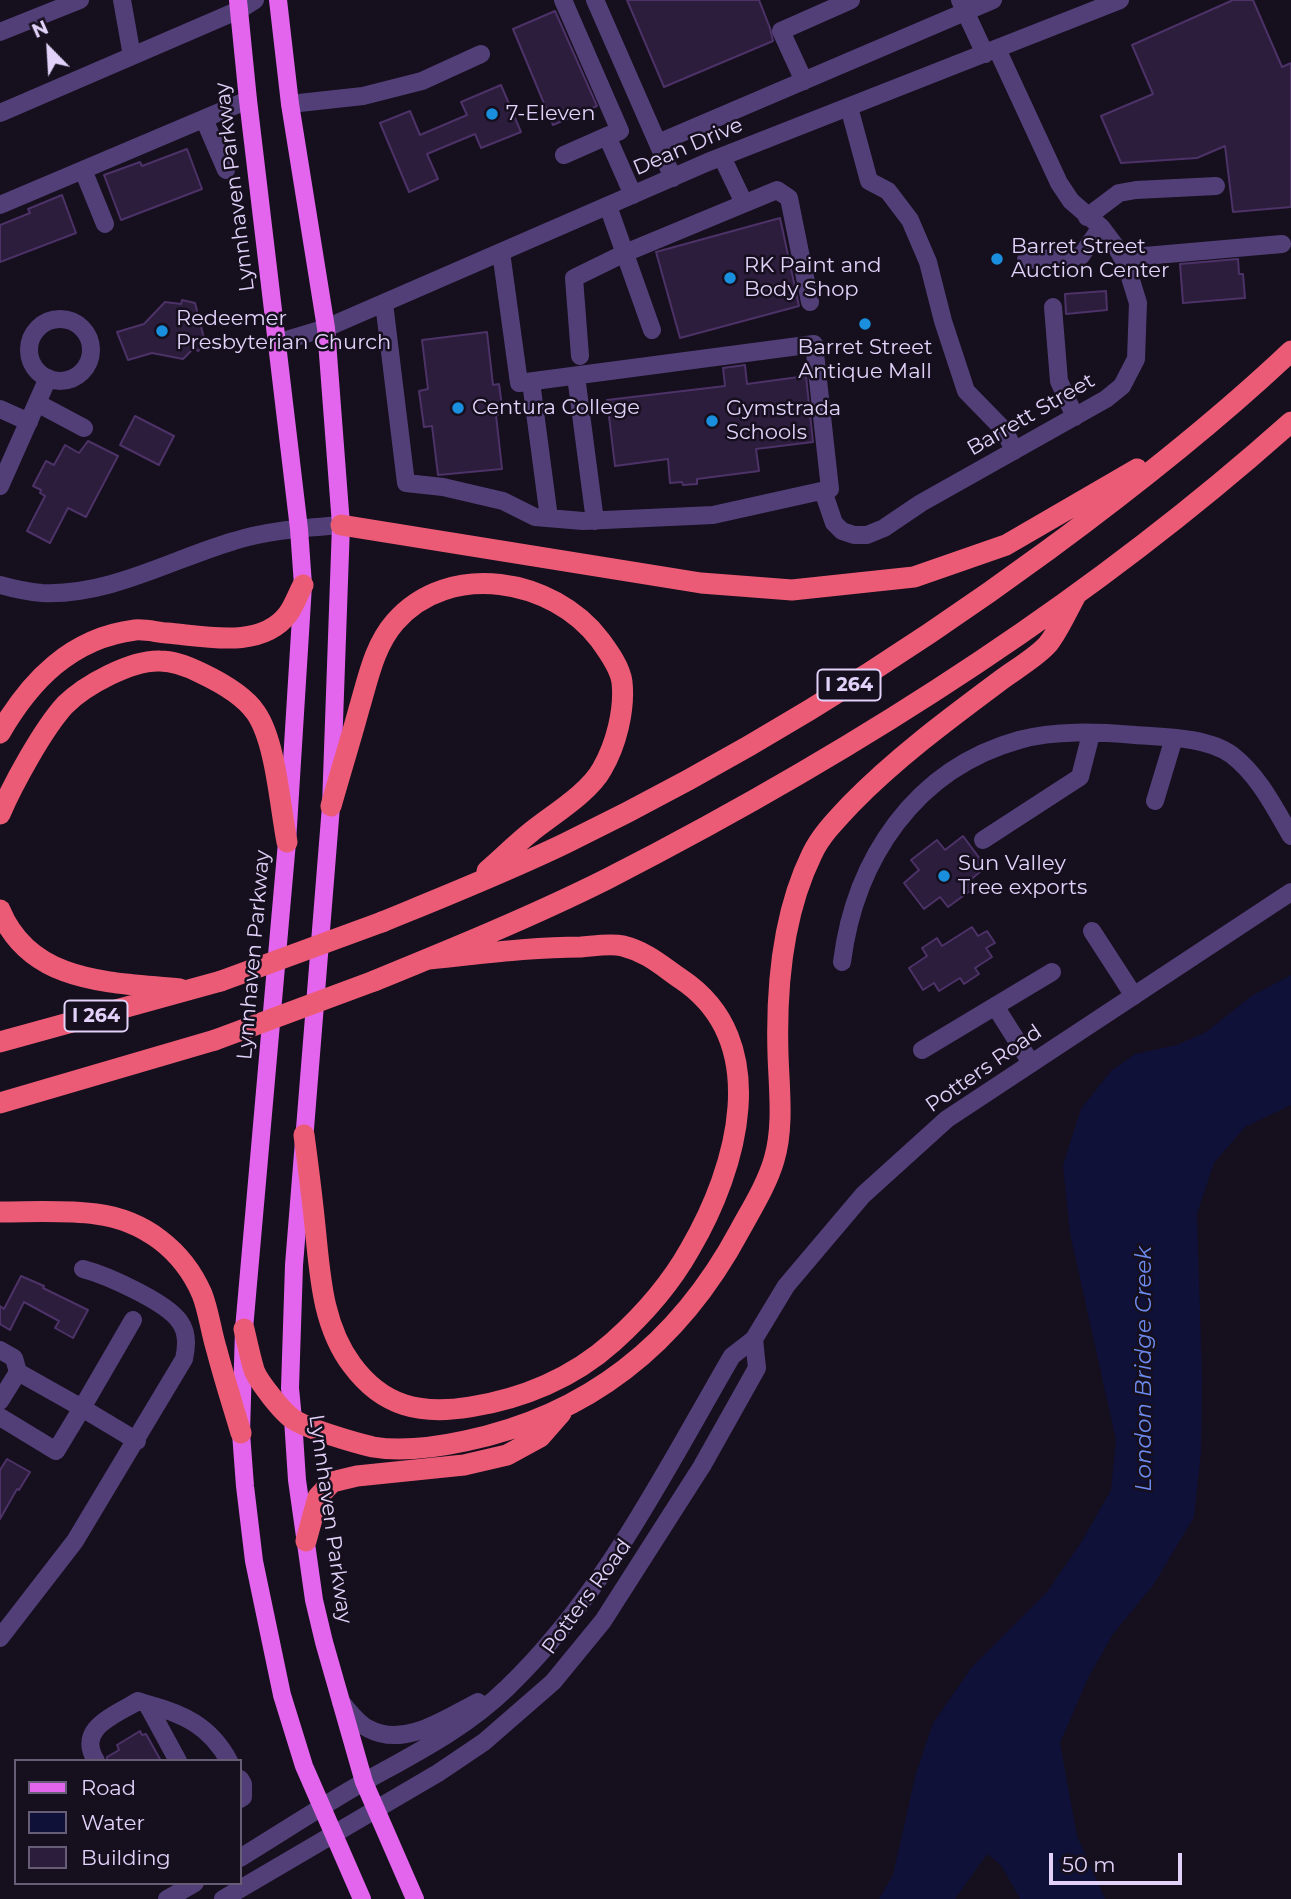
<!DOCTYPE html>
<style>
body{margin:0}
#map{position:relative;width:1291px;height:1899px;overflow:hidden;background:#160f1e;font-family:Montserrat,sans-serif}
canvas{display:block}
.legend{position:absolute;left:14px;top:1759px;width:228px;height:126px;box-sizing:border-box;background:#160f1e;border:2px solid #685d76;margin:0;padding:9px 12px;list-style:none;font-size:21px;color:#e2d2fa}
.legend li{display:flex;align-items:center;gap:14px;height:35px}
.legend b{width:35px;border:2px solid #685d76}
.north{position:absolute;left:14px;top:14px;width:70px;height:70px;-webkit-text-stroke:5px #160f1e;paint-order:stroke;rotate:336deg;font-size:19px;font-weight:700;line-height:28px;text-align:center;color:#e2d2fa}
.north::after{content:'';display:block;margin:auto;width:24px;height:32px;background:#e2d2fa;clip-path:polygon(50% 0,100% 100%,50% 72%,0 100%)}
.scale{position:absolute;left:1049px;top:1853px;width:133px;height:32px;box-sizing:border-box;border:4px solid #e2d2fa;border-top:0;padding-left:9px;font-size:21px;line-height:24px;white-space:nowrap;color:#e2d2fa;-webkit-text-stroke:5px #160f1e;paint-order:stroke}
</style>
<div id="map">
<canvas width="1291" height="1899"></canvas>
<ul class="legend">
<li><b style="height:9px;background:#e365ed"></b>Road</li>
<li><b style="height:19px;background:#0f1138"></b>Water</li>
<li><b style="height:19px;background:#2d1d3d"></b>Building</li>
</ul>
<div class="north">N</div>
<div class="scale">50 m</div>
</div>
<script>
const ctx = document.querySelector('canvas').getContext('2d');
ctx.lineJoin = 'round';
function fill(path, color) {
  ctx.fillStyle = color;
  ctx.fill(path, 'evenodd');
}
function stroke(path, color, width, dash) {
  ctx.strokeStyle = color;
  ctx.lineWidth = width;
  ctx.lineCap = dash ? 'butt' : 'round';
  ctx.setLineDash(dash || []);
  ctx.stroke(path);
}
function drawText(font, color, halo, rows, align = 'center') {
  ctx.font = font + ' Montserrat,sans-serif';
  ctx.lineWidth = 5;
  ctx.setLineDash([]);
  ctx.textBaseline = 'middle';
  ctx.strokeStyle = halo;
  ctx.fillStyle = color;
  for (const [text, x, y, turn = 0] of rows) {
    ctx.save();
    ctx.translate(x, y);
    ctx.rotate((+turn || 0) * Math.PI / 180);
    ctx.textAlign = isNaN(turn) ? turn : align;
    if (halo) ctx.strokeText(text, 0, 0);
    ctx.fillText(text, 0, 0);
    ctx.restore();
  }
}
fill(new Path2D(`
 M1291,975V1105L1245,1127L1214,1163L1197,1214L1202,1379L1201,1452L1194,1517L1154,1584L1113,1634L1088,1678L1060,1743L1077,1836L1105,1899H1020L1001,1865L987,1854L955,1899H879L893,1875L915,1777L933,1723L972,1667L1047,1592L1082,1541L1111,1490L1116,1440L1070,1233L1063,1165L1081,1109L1111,1071L1135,1054L1177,1045L1206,1032L1253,995Z`), '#0f1138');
const building = new Path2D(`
 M627,0H759L770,28L773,41L664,87Z
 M1233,0H1253L1282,67L1291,63V207L1233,212L1225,146L1197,158L1121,163L1101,116L1153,94L1132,45Z
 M555,11L597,106L553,125L513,29Z
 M501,85L521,132L481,148L475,134L427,154L438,179L409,192L380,123L410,111L420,135L467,115L461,102Z
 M187,149L202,189L121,220L104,175L140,162L142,166Z
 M62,195L76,233L0,262V225L30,213L28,209Z
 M780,218L799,306L680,338L656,252Z
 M1238,259L1239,274H1243L1245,298L1183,303L1180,264Z
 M1106,291L1107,310L1066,314L1065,294Z
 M182,300L195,303L204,338L207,342L198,351L194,348L183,359L152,353L128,360L117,332L144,324L165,302L181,304Z
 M487,332L493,385L499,384L503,414L496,415L502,469L438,475L432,426L424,427L419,391L428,389L422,340Z
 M745,365L747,384L806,376L813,442L756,449L759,471L697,479V484L683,485L682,482L670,483L668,459L615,466L607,400L725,386L723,368Z
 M135,416L174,436L159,465L120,445Z
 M88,441L118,456L86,517L68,508L50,543L27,531L45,496L40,493L41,490L33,486L46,461L54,465L65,445L79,453Z
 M963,836L986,867L969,881L974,888L948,907L940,897L924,909L904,883L919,870L911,860L937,840L945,850Z
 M972,927L978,936L987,931L995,943L986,948L992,957L975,968L979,974L964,984L960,978L939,991L934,983L923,990L909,968L927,956L922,948L937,938L942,946Z
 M21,1276L44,1286L43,1288L88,1310L73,1338L55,1328L59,1321L24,1302L10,1330L0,1324V1306L4,1309Z
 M7,1459L30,1472L19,1490L17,1489L0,1519V1470Z
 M140,1731L142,1735L146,1734L161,1761H107V1757L119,1750L117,1745Z`);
fill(building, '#2d1d3d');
stroke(building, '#4c3267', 2);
stroke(new Path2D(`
 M122,0L132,56
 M563,0L620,131L607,136L633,195
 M595,0L673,178
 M960,0L985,54
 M0,32L80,0
 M804,81L781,31L851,0
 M290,104L363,96L422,81L481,54
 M849,107L869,181L888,191L910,220L928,262L943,321L966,391L1005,431L1014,451
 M0,113L239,10L255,0
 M204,119L226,170
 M658,143L993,0
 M564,155L607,136
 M722,157L744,203
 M83,170L105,224
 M0,205L248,100
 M608,206L652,330
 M1087,217L1119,193L1136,190L1216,186
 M1122,258L1282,244
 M1026,260L1081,256L1101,227
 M384,303L406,483L443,487L503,501L535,517L583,521L713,515L830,489L814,344L519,383L501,252
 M1053,307L1059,381L1075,417
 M29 350a31 31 0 1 1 62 0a31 31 0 1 1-62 0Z
 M276,343L326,328L708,162L1120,0
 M580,356L574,278L625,253L777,190L789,198L810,302
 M576,376L595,521
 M531,382L549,518
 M37,403L84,428
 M0,409L29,422
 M0,486L48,378
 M823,491L834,523L842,531L854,535H867L884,528L921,503L1106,399L1122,386L1136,359L1138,303L1126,264L1116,247L1101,227L1071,201L1059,183L997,49
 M0,585C14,589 28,592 42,593C110,596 172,559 234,541C268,530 306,528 341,525
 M1155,801L1174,738
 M983,840L1080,777L1091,734
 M1092,931L1134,996
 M842,962C855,859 915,769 1019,740C1055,730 1098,732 1135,735C1164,737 1208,737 1232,755C1259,776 1274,807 1291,836
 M995,1006L1031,1063
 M922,1050L1052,972
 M133,1320L82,1408L137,1441
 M0,1350L14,1358L18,1372L82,1408L56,1451L0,1417
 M0,1401L18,1372
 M0,1638L75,1541L184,1359C187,1346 188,1333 180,1322C167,1302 106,1275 83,1269
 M341,1702C349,1711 358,1724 369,1729C405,1748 446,1718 478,1702
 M147,1704C184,1714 210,1726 229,1761
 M96,1761C76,1728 114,1716 138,1701L147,1704L178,1761
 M240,1779L243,1784V1797L240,1799
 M240,1858C281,1833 320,1807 362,1783C412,1755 465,1729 507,1688C604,1595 665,1471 732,1356L754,1339L786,1286L863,1195L947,1119L1291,892
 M167,1899L195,1883
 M223,1899L438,1773L484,1742L553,1682L603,1621L702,1466L757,1368L754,1339`), '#523f78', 18);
stroke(new Path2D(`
 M238,0L248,100L299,529L303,585L287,842L244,1329L241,1433L245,1486L254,1561L282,1695L304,1766L362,1899
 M278,0L290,104L326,328L341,525L331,806L294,1265L290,1388L293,1419L297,1480L314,1600L324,1642L364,1782L415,1899`), '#e365ed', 18);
stroke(new Path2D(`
 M341,525L701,583L792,590L914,577L1006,545L1137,469
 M0,733C30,681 71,638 135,630C145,629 156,632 167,633C204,636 261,650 288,614C294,606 298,594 303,585
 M331,806C340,774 350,742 359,709C368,679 374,646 395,622C449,560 553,578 600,640C608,651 620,667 622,682C625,710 616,745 602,769C589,793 552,815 531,832C516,844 502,858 487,871
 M0,814C13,784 43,729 65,705C85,685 131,660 160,661C173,661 189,667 201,673C220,682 244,695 256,713C276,742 280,807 287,842
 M0,910C31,985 113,982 180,989
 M382,922C443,897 506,872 566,843C735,761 897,661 1048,550C1132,488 1215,423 1291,351
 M374,981C450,950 533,916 607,879C851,754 1086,605 1291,422
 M0,1042L221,981
 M0,1103L215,1040
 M304,1135C308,1165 312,1196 315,1226C320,1274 322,1325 352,1365C383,1407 421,1415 470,1407C522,1399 573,1378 613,1342C642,1316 671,1283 690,1249C737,1169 774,1041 681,979C662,966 647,952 623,946C611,943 594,946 581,947C530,947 480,954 429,959
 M0,1212C32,1212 65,1210 96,1214C144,1220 183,1250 202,1294C209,1312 211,1332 217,1351C224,1378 233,1406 241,1433
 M244,1329C247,1342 250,1356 254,1370C258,1381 283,1413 293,1419C307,1429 356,1443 373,1447C402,1452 437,1447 465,1441C590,1415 680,1342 740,1230C752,1208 767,1184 774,1160C784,1127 779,1088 778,1054C776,987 782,915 812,854C821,835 836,820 851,804C895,759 946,721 997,683C1012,671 1036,658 1048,644C1059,630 1067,611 1076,595
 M306,1541L318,1497L332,1482L357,1476L464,1465L507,1455L540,1437L561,1413`), '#ec5b75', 21);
stroke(new Path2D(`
 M221,981L382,922
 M215,1040L374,981`), '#ec5b75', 21);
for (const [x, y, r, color] of [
 [492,114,7,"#1a8fdd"],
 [997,259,7,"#1a8fdd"],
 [730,278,7,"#1a8fdd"],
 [865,324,7,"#1a8fdd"],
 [162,331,7,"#1a8fdd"],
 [458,408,7,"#1a8fdd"],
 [712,421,7,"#1a8fdd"],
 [944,876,7,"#1a8fdd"]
]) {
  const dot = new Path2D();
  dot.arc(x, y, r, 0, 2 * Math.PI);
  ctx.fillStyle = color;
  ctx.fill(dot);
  stroke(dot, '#160f1e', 2.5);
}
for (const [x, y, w] of [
 [849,685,63],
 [96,1016,63]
]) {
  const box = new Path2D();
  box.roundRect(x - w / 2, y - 15.5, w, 31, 5);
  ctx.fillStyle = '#160f1e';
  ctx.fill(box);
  stroke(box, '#e2d2fa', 2);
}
drawText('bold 19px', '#e2d2fa', null, [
 ["I 264",849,685],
 ["I 264",96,1016]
]);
drawText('21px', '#e2d2fa', '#160f1e', [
 ["7-Eleven",506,114],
 ["Barret Street",1011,247],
 ["Auction Center",1011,271],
 ["RK Paint and",744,266],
 ["Body Shop",744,290],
 ["Redeemer",176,319],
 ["Presbyterian Church",176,343],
 ["Barret Street",865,348,"center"],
 ["Antique Mall",865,372,"center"],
 ["Centura College",472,408],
 ["Gymstrada",726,409],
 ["Schools",726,433],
 ["Sun Valley",958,864],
 ["Tree exports",958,888]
], 'left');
drawText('21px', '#e2d2fa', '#160f1e', [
 ["Dean Drive",688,147,-23],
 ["Lynnhaven Parkway",235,187,-97],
 ["Barrett Street",1031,415,-30],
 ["Lynnhaven Parkway",254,955,-85],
 ["Potters Road",984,1069,-35],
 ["Lynnhaven Parkway",330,1519,82],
 ["Potters Road",587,1597,-54]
]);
drawText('italic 23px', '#6c8bee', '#160f1e', [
 ["London Bridge Creek",1144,1369,-90]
]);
</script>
